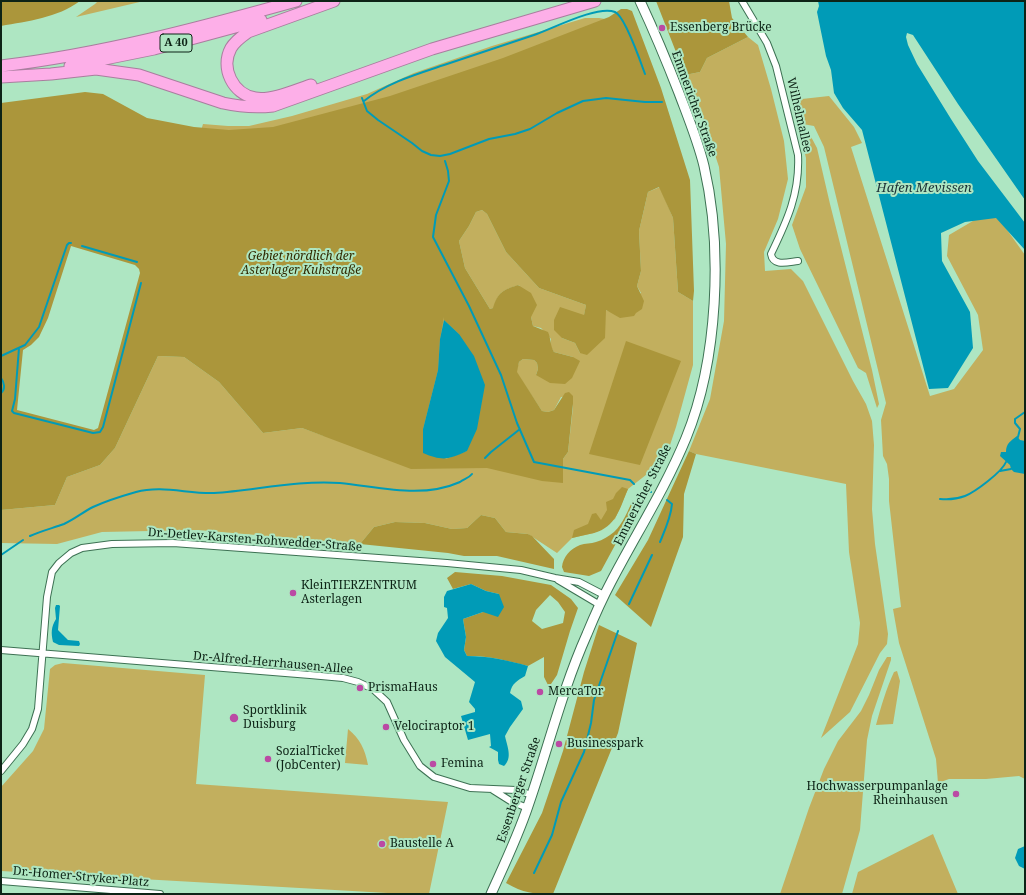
<!DOCTYPE html>
<meta charset="utf-8">
<style>
body{margin:0}
#map{position:relative;width:1026px;height:895px;overflow:hidden;background:#aee6c2;font-family:"Noto Serif",serif}
canvas{display:block}
.frame{position:absolute;inset:0;border:2px solid #0d2316;pointer-events:none}
</style>
<div id="map">
<canvas width="1026" height="895"></canvas>
<div class="frame"></div>
</div>
<script>
const ctx = document.querySelector('canvas').getContext('2d');
ctx.lineJoin = 'round';
function fill(path, color) {
  ctx.fillStyle = color;
  ctx.fill(path, 'evenodd');
}
function stroke(path, color, width, dash) {
  ctx.strokeStyle = color;
  ctx.lineWidth = width;
  ctx.lineCap = dash ? 'butt' : 'round';
  ctx.setLineDash(dash || []);
  ctx.stroke(path);
}
function drawText(font, color, halo, rows, align = 'center') {
  ctx.font = font + ' "Noto Serif",serif';
  ctx.lineWidth = 4;
  ctx.setLineDash([]);
  ctx.textBaseline = 'middle';
  ctx.strokeStyle = halo;
  ctx.fillStyle = color;
  for (const [text, x, y, turn = 0] of rows) {
    ctx.save();
    ctx.translate(x, y);
    ctx.rotate((+turn || 0) * Math.PI / 180);
    ctx.textAlign = isNaN(turn) ? turn : align;
    if (halo) ctx.strokeText(text, 0, 0);
    ctx.fillText(text, 0, 0);
    ctx.restore();
  }
}
fill(new Path2D(`
 M98,1H144L76,17L95,4Z
 M585,18H599L617,21L433,225L563,483V459L568,452L573,407V396L561,397L554,410L548,412L542,411L516,372L519,362L523,359L534,360L537,363L538,369L536,375L573,357L554,352L550,346L551,339L541,328L533,326L531,317L519,285C503,290 498,292 494,308L490,309L465,268L459,241L469,226L476,212L482,210L487,214L506,252L539,288L586,305L584,316L562,338L575,343L580,353L606,310L613,313L641,293L637,286L641,271L639,231L648,192L660,187L673,218L678,292L693,301V365L676,427L669,448L651,471L628,489L615,519L594,533L572,538L557,553L528,534L506,532L495,518L481,515L467,528L452,529L425,523L395,522L374,527L360,544L198,530L102,532L57,544L1,543V510L55,505L67,477L100,465L115,448L158,356L184,357L219,382L263,433L302,428L324,436L178,208L203,124L228,126H249L292,116L367,94L414,73L492,46Z
 M748,37L758,45L771,89L784,141L788,179L778,219L764,252L765,271L791,269L803,281L853,381L866,404L872,421L874,445L872,509L875,544L888,634L887,644L880,653L850,712L821,738L858,644L860,623L849,552L846,484L696,454L689,451L710,399L724,321L726,244L719,167L699,106L685,75L700,72L707,58Z
 M829,96L854,127L862,143L851,147L930,396L954,389L983,350L978,315L947,256L949,235L978,218L991,214L1000,220L1025,255V779L1019,776L986,779H949L938,783L936,759L899,643L893,609L901,607L889,501V479L887,464L883,456L881,420L886,403L824,147L814,126L797,123L793,100Z
 M800,132L809,133L817,148L830,204L872,370L879,404L877,408L866,373L858,368L800,249L792,225L806,187V158Z
 M887,657H891V660L872,716L867,740L860,830L842,894H780L809,808L824,769L838,741L861,711L869,695L879,670Z
 M63,663L205,675L196,784L448,802L429,894H405L1,871V787L33,751L44,729L50,669L55,665Z
 M897,671L900,681L893,724L876,725C881,707 886,689 894,672Z
 M348,729C360,739 365,749 368,765L345,763Z
 M933,834L958,894H852L858,872Z`), '#c2af5e');
fill(new Path2D(`
 M1,1H80C57,18 28,21 1,26Z
 M656,1H729L732,18L748,37L707,58L700,72L685,75Z
 M621,9H627L632,11L661,88L690,180L694,291L693,301L678,292L673,218L659,187L648,192L639,231L641,271L637,286L644,301L642,309L636,313L634,316L620,318L606,310L605,338L587,355L580,353L575,343L562,338L554,330V320L560,307L584,315L586,305L539,288L506,252L487,214L482,210L476,212L469,226L459,241L465,268L490,309L493,308C498,292 503,290 518,285L531,293L537,305L531,317L533,326L548,332C551,339 550,345 554,352L573,357L580,361L572,378L565,384L550,383L536,375L538,369L537,363L534,360L523,359L519,362L517,372L542,411L548,412L554,410L565,393L569,392L573,396V404L568,452L563,459V483L542,481L487,468L411,469L302,428L263,433L219,382L184,357L158,356L115,448L100,465L67,477L55,505L1,510V103L85,92L103,94L147,118L194,127L229,130L273,127L390,96L503,58L609,17ZM71,246L135,265L139,269L140,273L98,428L94,430L17,410L23,350L31,345L39,337L48,318ZM444,317V320L459,334L467,451L446,459L423,429L438,370L440,339Z
 M626,341L681,361L640,465L589,454Z
 M689,451L696,454L684,494L683,537L651,627L615,595L648,540Z
 M622,487L628,489C620,508 616,527 594,533C586,535 579,536 572,538L574,530L588,524L592,514L596,513L601,520L607,510L606,502L613,499L616,493Z
 M633,500L627,523L601,571L589,576L564,572L562,567C563,557 570,549 580,545C585,543 591,544 596,542C603,540 609,536 614,532C623,524 628,510 633,500Z
 M481,515L495,518L506,532L528,534L532,536L554,559V569L497,556H464L448,553L360,544L374,527L395,522L425,523L452,529L467,528Z
 M455,572L502,576L551,585L571,599L578,608L570,631L557,675L549,687L544,677V657L528,666C508,661 488,655 467,656L464,650L466,637L463,619L483,612L499,594L486,591L471,584L453,589L447,578ZM550,595L558,602L565,612L563,623L542,629L532,621L536,610Z
 M599,625L637,643L618,733L553,894C534,894 523,893 506,883L542,813L563,751L584,672Z`), '#ab963b');
fill(new Path2D(`
 M818,1H1025V200L958,104L913,35L907,33L906,37L908,45L917,64L951,119L978,161L1025,223V250L996,218L965,222L941,233L942,261L970,312L973,348L948,388L929,389L862,130L843,108L834,93L831,70L826,56L817,12L819,6Z
 M444,320L459,334L474,356L485,385L477,429L467,451C448,460 442,461 423,453V429L438,370L440,339Z
 M1017,436L1020,440L1025,441V474L1014,472L1011,469L1010,465L1000,456L1001,452H1006C1006,443 1011,441 1017,436Z
 M471,584L486,591L499,594L504,607L498,617L483,612L463,619L466,637L464,650L467,656C488,656 507,660 528,666L525,676C517,681 512,683 510,693L521,701L523,709L510,727L505,736C507,746 513,758 504,766L499,764L498,760V752L489,747L491,746L490,734L468,740L461,716L475,712V709L469,702L475,682L445,657L436,641L438,633L448,618L447,608L444,607V597L447,591Z
 M56,605H59L60,606L58,630L68,640L79,641L80,644L79,646L59,645L53,642C51,633 51,627 56,619L55,608Z
 M1025,846V869L1019,866L1015,858L1018,849Z`), '#009bb7');
stroke(new Path2D(`
 M362,98L367,111L378,120L412,143L422,151L431,155L440,156L450,154L489,139L515,134L530,129L557,113L583,101L606,98L645,102H662
 M364,101C386,83 417,74 444,65C474,55 504,45 534,35C552,29 597,5 615,12C625,16 641,63 645,74
 M445,161L448,171L449,181L436,215L433,237L469,306L501,375L517,423L534,462L630,480L634,484
 M82,246L137,262
 M19,348L15,399L12,411L14,413L93,433L100,432L103,427L141,283
 M1,356L25,345L39,327L67,245L69,243H71
 M1,378C4,382 6,389 1,393
 M1018,437L1020,429L1015,423V419L1025,412
 M485,458L491,452L520,429
 M1000,471L1011,469
 M647,490L651,492
 M940,499C949,500 957,499 965,496C975,492 1002,472 1006,462
 M30,536C41,531 53,528 64,524C75,519 83,512 93,507C106,501 122,496 136,492C162,485 188,494 214,493C256,490 298,480 340,483C380,487 422,499 460,482C464,479 469,478 472,474
 M660,542C665,530 671,517 672,504L667,500
 M1,555L23,540
 M629,604L652,555
 M534,873L552,835L561,802L584,752L591,723L594,700L618,631`), '#009bb7', 2);
const minor = new Path2D(`
 M742,1L767,43L776,66L798,155C800,193 787,221 771,254C773,267 788,262 798,261
 M558,580L600,605
 M1,650L310,675L343,678L358,682L373,689L387,702L404,740L420,766L434,777L470,788L516,790L532,795
 M1,771L23,744L32,729L38,709L47,597L52,572L59,563L71,553L82,548L112,544L173,543L447,563L521,570L555,578L579,582L604,595
 M493,790L512,802L528,808
 M1,881L160,894`);
const secondary = new Path2D(`
 M491,894C504,865 518,836 528,806C548,749 562,690 587,634C594,617 602,599 611,582C636,534 665,489 686,438C718,360 723,248 704,166C698,141 688,117 679,93C667,62 654,31 640,1`);
const motorway = new Path2D(`
 M1,66C102,54 199,28 296,1
 M70,66L154,49L261,20
 M1,77L51,74L96,69L139,75L223,103C241,107 254,108 273,106L432,49L595,1
 M311,85C296,90 271,101 255,98C233,94 220,68 231,48C235,41 241,37 248,32L334,1`);
stroke(minor, '#3d7153', 8);
stroke(secondary, '#3d7153', 11);
stroke(motorway, '#a97e9e', 13);
stroke(minor, '#fff', 6);
stroke(secondary, '#fff', 9);
stroke(motorway, '#fdafe8', 11);
for (const [x, y, r, color] of [
 [662,28,4,"#bb49a4"],
 [293,593,4,"#bb49a4"],
 [360,688,4,"#bb49a4"],
 [540,692,4,"#bb49a4"],
 [234,718,5,"#bb49a4"],
 [386,727,4,"#bb49a4"],
 [559,744,4,"#bb49a4"],
 [268,759,4,"#bb49a4"],
 [433,764,4,"#bb49a4"],
 [956,794,4,"#bb49a4"],
 [382,844,4,"#bb49a4"]
]) {
  const dot = new Path2D();
  dot.arc(x, y, r, 0, 2 * Math.PI);
  ctx.fillStyle = color;
  ctx.fill(dot);
  stroke(dot, '#aee6c2', 1.5);
}
for (const [x, y, w] of [
 [176,43,32]
]) {
  const box = new Path2D();
  box.roundRect(x - w / 2, y - 9, w, 18, 3);
  ctx.fillStyle = '#aee6c2';
  ctx.fill(box);
  stroke(box, '#0d2316', 1);
}
drawText('bold 11px', '#0d2316', null, [
 ["A 40",176,43]
]);
drawText('12px', '#0d2316', '#aee6c2', [
 ["Essenberg Brücke",670,28],
 ["KleinTIERZENTRUM",301,586],
 ["Asterlagen",301,600],
 ["PrismaHaus",368,688],
 ["MercaTor",548,692],
 ["Sportklinik",243,711],
 ["Duisburg",243,725],
 ["Velociraptor 1",394,727],
 ["Businesspark",567,744],
 ["SozialTicket",276,752],
 ["(JobCenter)",276,766],
 ["Femina",441,764],
 ["Hochwasserpumpanlage",948,787,"right"],
 ["Rheinhausen",948,801,"right"],
 ["Baustelle A",390,844]
], 'left');
drawText('12px', '#0d2316', '#aee6c2', [
 ["Emmericher Straße",694,104,70],
 ["Wilhelmallee",799,115,77],
 ["Emmericher Straße",643,495,-63],
 ["Dr.-Detlev-Karsten-Rohwedder-Straße",255,540,4],
 ["Dr.-Alfred-Herrhausen-Allee",273,663,5],
 ["Essenberger Straße",519,790,-71],
 ["Dr.-Homer-Stryker-Platz",81,877,5]
]);
drawText('italic 12px', '#322901', '#aee6c2', [
 ["Gebiet nördlich der",301,257],
 ["Asterlager Kuhstraße",301,271]
]);
drawText('italic 13px', '#1b3036', '#aee6c2', [
 ["Hafen Mevissen",924,188]
]);
</script>
